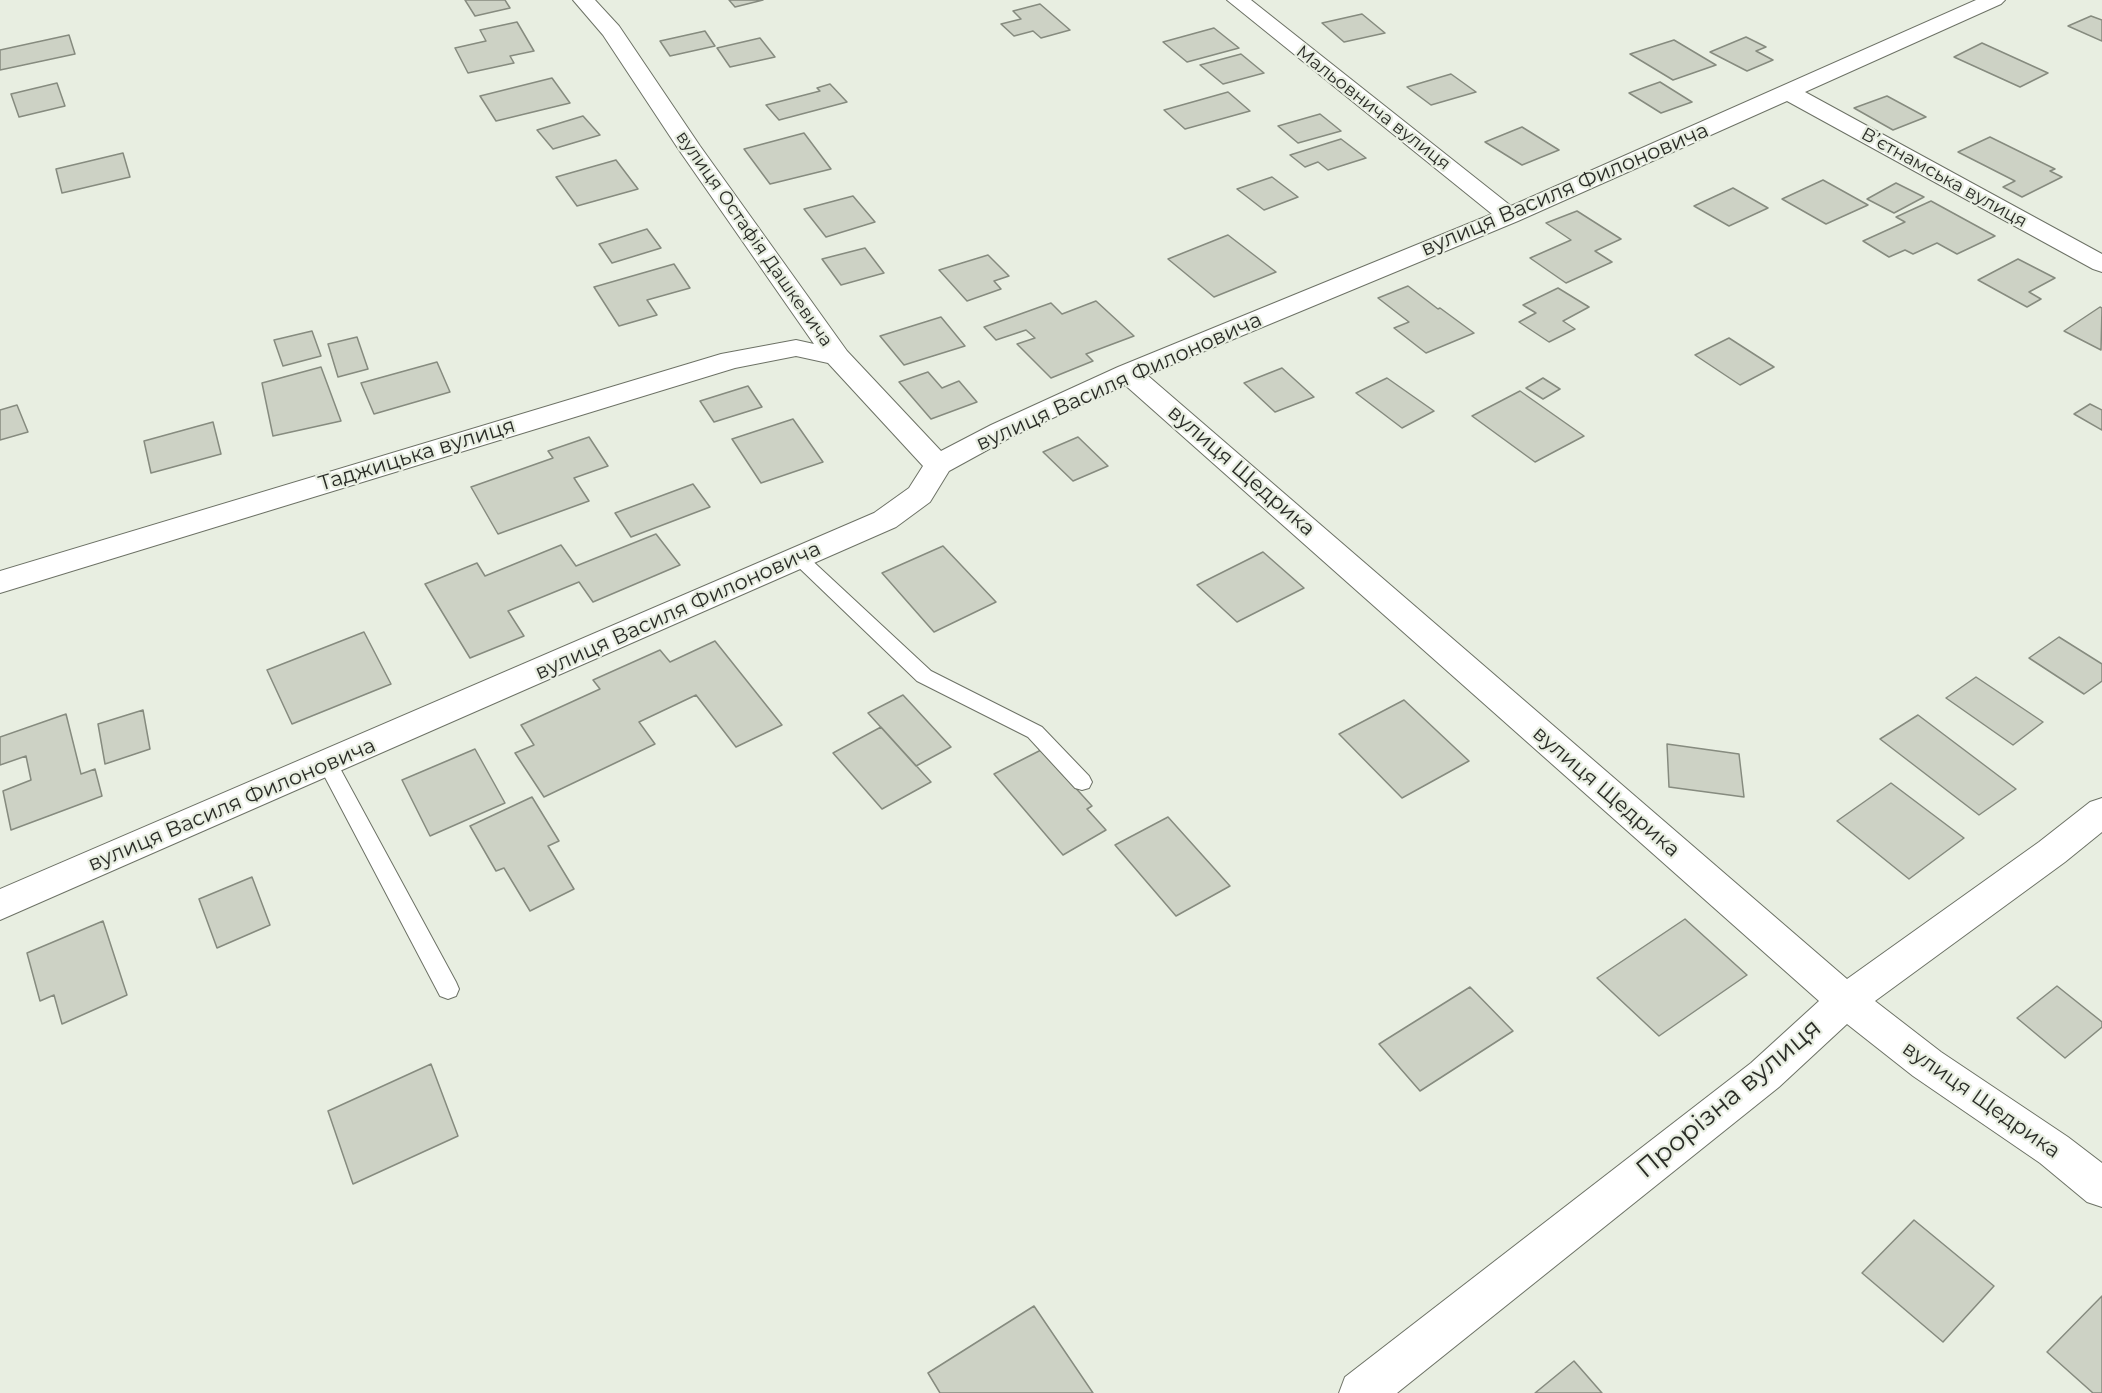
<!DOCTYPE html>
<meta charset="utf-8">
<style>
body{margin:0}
canvas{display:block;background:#e8eee1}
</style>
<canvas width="2102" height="1393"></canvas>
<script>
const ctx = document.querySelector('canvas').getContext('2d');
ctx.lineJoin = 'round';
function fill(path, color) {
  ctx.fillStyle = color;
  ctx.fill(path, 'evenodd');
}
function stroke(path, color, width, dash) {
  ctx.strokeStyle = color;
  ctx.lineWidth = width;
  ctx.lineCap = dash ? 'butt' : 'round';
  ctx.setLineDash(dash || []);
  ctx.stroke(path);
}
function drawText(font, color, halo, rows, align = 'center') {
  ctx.font = font + ' Montserrat,sans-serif';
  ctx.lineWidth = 4.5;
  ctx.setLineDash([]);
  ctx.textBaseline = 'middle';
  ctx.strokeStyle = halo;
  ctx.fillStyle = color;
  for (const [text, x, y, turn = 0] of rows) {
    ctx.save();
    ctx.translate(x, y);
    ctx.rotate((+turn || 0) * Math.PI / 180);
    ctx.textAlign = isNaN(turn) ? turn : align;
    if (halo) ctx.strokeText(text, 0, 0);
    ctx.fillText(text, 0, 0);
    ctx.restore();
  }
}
const building = new Path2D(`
 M465,0H505L510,8L475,16Z
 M729,0H763L735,7Z
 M1040,4L1070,30L1041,38L1033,31L1014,36L1001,24L1021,19L1013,11Z
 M1362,14L1385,33L1344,42L1322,23Z
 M2091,16L2102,20V41L2068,26Z
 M517,22L534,51L510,56L514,63L468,73L455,48L486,41L480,30Z
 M1214,28L1239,48L1187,62L1163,42Z
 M705,31L715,46L670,56L660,41Z
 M69,35L75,54L0,70V50Z
 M1746,37L1766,47L1756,51L1773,60L1747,71L1710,52Z
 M760,38L775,57L730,67L717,48Z
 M1674,40L1716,65L1673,80L1630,54Z
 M1982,43L2048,73L2020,87L1954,57Z
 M1241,54L1264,73L1223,84L1200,65Z
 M1451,74L1476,92L1431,105L1407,87Z
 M552,78L570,103L496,121L480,96Z
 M1660,82L1692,102L1661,113L1629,93Z
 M57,83L65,106L19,117L11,94Z
 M830,84L847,102L779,120L766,105L820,91L817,88Z
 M1228,92L1250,111L1185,129L1164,110Z
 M1887,96L1926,117L1893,130L1854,108Z
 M1320,114L1341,131L1298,143L1278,126Z
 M583,116L600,135L553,149L537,130Z
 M1522,127L1559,150L1522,165L1485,142Z
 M804,133L831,169L770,184L744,149Z
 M1990,137L2055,169L2050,171L2062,177L2022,197L2003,187L2015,181L1958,152Z
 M1341,139L1366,158L1328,170L1318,162L1305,167L1290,155Z
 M123,153L130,177L62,193L56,169Z
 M616,160L638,189L577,206L556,177Z
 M1272,177L1298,197L1264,210L1237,189Z
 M1823,180L1868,205L1826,224L1782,199Z
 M1896,183L1924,197L1894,213L1867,199Z
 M1733,188L1768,208L1729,226L1694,206Z
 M853,196L875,222L826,237L804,209Z
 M1931,201L1995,236L1957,254L1937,243L1913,254L1905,250L1889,257L1863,241L1905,222L1896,217Z
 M1577,211L1621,239L1595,251L1612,262L1566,283L1530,258L1571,240L1546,223Z
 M647,229L661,248L612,263L599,244Z
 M1228,235L1276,272L1214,297L1168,259Z
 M865,248L884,273L841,285L822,259Z
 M988,255L1009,276L994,281L1001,289L967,301L939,270Z
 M2018,259L2055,278L2029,292L2041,299L2027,307L1978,280Z
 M674,264L690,288L647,300L657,315L619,326L594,287Z
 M1408,286L1438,309L1440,308L1474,333L1426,353L1394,328L1409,322L1378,298Z
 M1558,288L1589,307L1563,321L1575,329L1549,342L1519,322L1536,313L1523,305Z
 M1096,301L1134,336L1086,354L1093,361L1051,378L1017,344L1035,338L1026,330L996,340L984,327L1051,303L1062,314Z
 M2100,307L2102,308L2101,350L2064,331Z
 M941,317L965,346L904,365L880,336Z
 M312,331L321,356L283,366L274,340Z
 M357,337L368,369L338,377L328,344Z
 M1729,338L1774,367L1740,385L1695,355Z
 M437,362L450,392L374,414L361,383Z
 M321,367L341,421L273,436L262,383Z
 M1282,368L1314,397L1275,412L1244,383Z
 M928,372L942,388L959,381L977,402L931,419L899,382Z
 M1387,378L1434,411L1402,428L1356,393Z
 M1543,378L1560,389L1543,399L1526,388Z
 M748,386L762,407L714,422L700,401Z
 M1520,391L1584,436L1535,462L1472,416Z
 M2090,404L2102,410V430L2074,414Z
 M17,405L28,432L0,440V410Z
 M793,419L823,462L761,483L732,439Z
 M213,422L221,454L151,473L144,441Z
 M589,437L608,466L574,478L589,501L498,534L471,487L553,458L548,451Z
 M1078,437L1108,466L1073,481L1043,452Z
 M693,484L710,507L631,537L615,513Z
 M656,534L680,565L593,602L579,582L508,611L524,636L470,658L425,584L477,563L485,576L561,545L576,566Z
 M943,546L996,602L934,632L882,573Z
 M1263,552L1304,588L1237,622L1197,585Z
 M364,632L391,684L292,724L267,670Z
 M2059,637L2102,664V681L2084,694L2029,658Z
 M715,641L782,725L736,747L696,695L639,722L655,744L544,797L515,753L534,745L521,725L600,689L593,680L660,650L670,662Z
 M1976,677L2043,722L2013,745L1946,698Z
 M903,695L951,747L916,766L868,713Z
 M1404,700L1469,761L1402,798L1339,734Z
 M143,710L150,749L105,764L98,724Z
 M66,714L81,774L95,769L102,796L11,830L3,791L31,780L26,756L0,765V737Z
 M1918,715L2016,789L1979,815L1880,739Z
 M881,727L931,782L882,809L833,753Z
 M1667,744L1739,754L1744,797L1669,787Z
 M475,749L505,803L430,836L402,780Z
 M1041,750L1092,806L1087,809L1106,830L1063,855L994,774Z
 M1891,783L1964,838L1909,879L1837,821Z
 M532,797L559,841L548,846L574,889L530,911L504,868L496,871L470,826Z
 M1168,817L1230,886L1176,916L1115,845Z
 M252,877L270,925L217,948L199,899Z
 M1685,919L1747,975L1659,1036L1597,978Z
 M103,921L127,995L62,1024L54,995L40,1001L27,953Z
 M2057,986L2102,1022V1027L2065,1058L2017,1018Z
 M1470,987L1513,1031L1420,1091L1379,1044Z
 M431,1064L458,1136L353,1184L328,1111Z
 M1914,1220L1994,1286L1943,1342L1862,1273Z
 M2102,1296V1393H2093L2047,1352Z
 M1034,1306L1093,1393H940L928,1373Z
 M1574,1361L1602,1393H1535Z`);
fill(building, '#cdd2c5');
stroke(building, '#868b7f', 1.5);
const service = new Path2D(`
 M799,552L805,554L931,671L1042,727L1089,776L1092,782L1089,788L1082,790L1075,788L1028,737L917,681L793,562L790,558L793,554Z
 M328,756L335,759L456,982L459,989L456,996L448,999L440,996L318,764L321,759Z`);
const minor = new Path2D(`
 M573,0H595L619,26L700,146L847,351L941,451L991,425L1118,367L1492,214L1227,0H1251L1511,206L1976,0H2005L2001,4L1805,92L2102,254V272L2093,269L1787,101L1518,221L1147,375L1847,979L2039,842L2090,802L2102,798V832L2065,862L1875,1001L1941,1052L2068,1137L2102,1163V1207L2087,1202L2040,1163L1913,1076L1847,1024L1779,1087L1397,1393H1339L1345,1377L1751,1063L1819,1001L1125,385L1011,437L949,471L930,502L896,527L0,920V889L874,513L909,488L923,466L828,363L796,356L735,368L0,593V571L721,354L796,340L814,344L679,150L603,35Z`);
stroke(service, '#6d7266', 2);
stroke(minor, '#6d7266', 2);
fill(service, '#fff');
fill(minor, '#fff');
drawText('18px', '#2a2c27', '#e8eee1', [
 ["Мальовнича вулиця",1373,108,38],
 ["Вʼєтнамська вулиця",1944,178,29],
 ["вулиця Остафія Дашкевича",754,239,55]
]);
drawText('21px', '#2a2c27', '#e8eee1', [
 ["вулиця Василя Филоновича",1565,190,-23],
 ["вулиця Василя Филоновича",1119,382,-24],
 ["Таджицька вулиця",417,455,-17],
 ["вулиця Щедрика",1241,471,41],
 ["вулиця Василя Филоновича",678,611,-24],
 ["вулиця Щедрика",1606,792,41],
 ["вулиця Василя Филоновича",232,805,-23],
 ["вулиця Щедрика",1981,1100,35]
]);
drawText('26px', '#2a2c27', '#e8eee1', [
 ["Прорізна вулиця",1729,1099,-40]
]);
</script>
